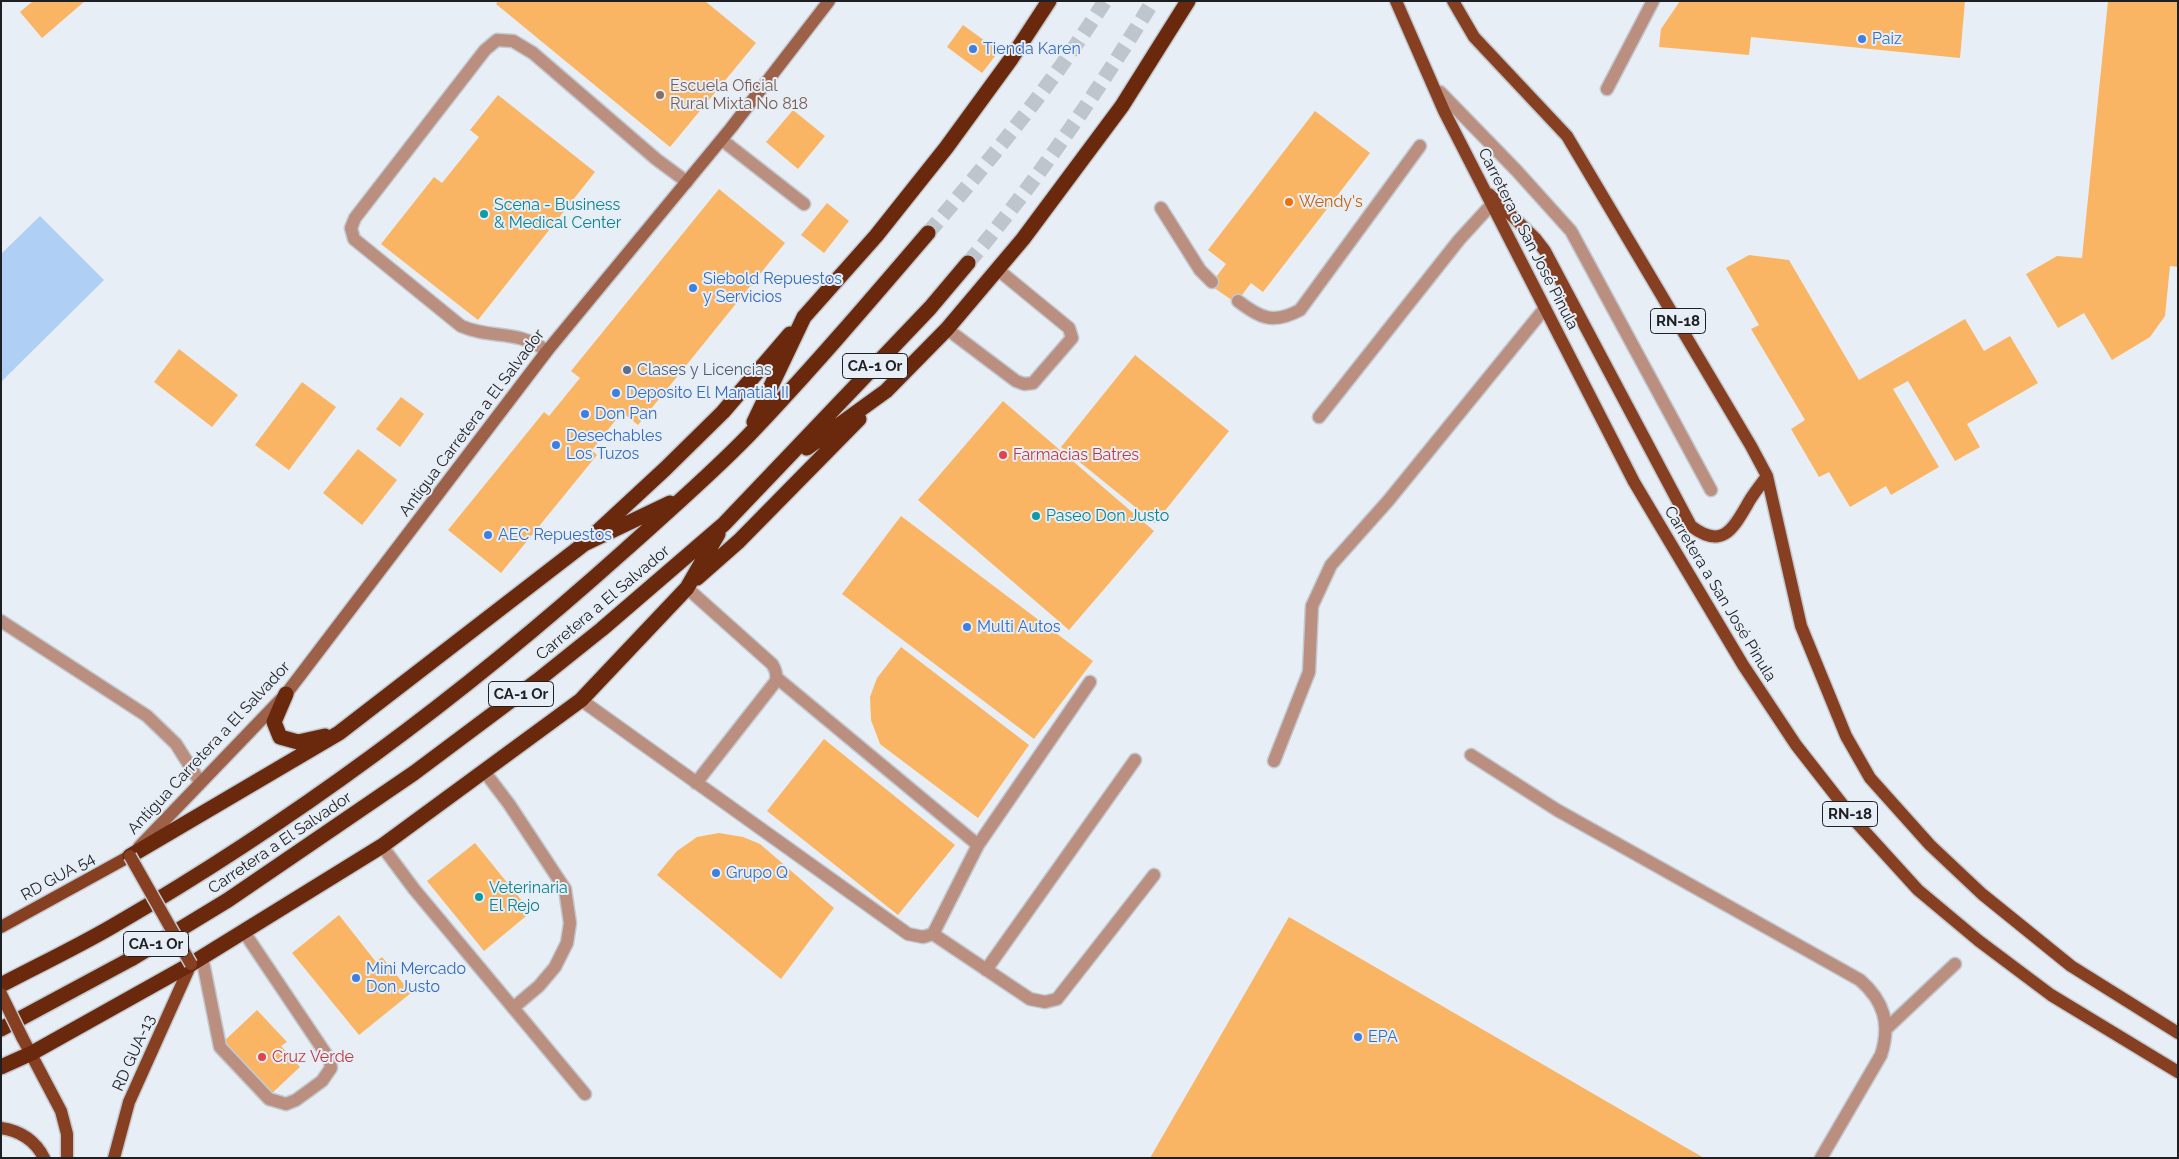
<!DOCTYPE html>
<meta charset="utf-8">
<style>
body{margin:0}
#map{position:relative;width:2179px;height:1159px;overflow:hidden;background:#e7eef6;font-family:Raleway,sans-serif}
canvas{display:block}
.frame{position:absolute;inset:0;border:2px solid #1d1f22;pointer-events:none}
</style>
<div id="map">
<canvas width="2179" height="1159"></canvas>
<div class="frame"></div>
</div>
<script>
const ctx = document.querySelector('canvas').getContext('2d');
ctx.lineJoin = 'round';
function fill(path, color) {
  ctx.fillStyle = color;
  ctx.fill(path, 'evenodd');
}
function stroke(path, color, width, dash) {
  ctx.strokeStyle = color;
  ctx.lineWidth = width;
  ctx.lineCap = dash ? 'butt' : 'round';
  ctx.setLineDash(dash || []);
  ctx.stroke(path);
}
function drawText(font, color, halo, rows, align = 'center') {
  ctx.font = font + ' Raleway,sans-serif';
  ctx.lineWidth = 4;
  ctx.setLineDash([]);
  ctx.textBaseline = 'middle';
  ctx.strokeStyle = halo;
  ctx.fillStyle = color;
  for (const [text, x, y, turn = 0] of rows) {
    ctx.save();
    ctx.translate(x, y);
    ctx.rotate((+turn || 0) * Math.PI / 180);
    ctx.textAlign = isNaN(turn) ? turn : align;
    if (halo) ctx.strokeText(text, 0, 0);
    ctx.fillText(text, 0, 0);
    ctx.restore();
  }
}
fill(new Path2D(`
 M40,216L104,280L1,382V254Z`), '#b0cff5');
fill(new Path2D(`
 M33,1H85L42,38L20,12Z
 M498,1H705L756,43L670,147L496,4Z
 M1680,1H1965L1960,58L1751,37L1749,55L1659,47L1661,29Z
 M2108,1H2178V267L2170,266L2165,316L2150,337L2112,360L2084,313L2058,328L2026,274L2057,256L2082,258Z
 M963,25L999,51L982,73L947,47Z
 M498,95L595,172L478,320L381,244L434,177L442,183L479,137L470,130Z
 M793,110L825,136L798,169L766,142Z
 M1315,111L1370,153L1263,292L1251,283L1236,303L1210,285L1226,264L1208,250Z
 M719,189L785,243L638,425L622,412L592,450L597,455L501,573L448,530L544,412L549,416L580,378L571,371Z
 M827,203L849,221L824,253L801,235Z
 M1749,255L1789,260L1859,380L1965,319L1984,351L2010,336L2038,383L1967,424L1980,447L1955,461L1908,381L1893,389L1939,467L1891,495L1886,486L1850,507L1829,472L1819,477L1791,429L1805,420L1751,329L1759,325L1726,268Z
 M179,349L238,395L212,427L154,382Z
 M1135,355L1229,431L1155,523L1061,447Z
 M302,382L336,407L289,470L255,445Z
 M401,397L424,414L400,447L376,429Z
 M1003,401L1154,531L1069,630L918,500Z
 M358,449L397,480L362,525L323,493Z
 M901,516L1093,661L1034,739L842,594Z
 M901,647L1029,745L978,818L880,744L871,720L870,697L877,678Z
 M824,739L955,845L898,915L767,811Z
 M719,833L743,837L760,844L834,908L781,979L657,875L677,851L697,837Z
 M475,843L531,912L484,951L427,881Z
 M339,915L376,962L382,957L411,993L359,1035L292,953Z
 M1289,917L1704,1158H1150Z
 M257,1010L287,1042L281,1046L300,1067L269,1096L221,1044Z`), '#fab564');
stroke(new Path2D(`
 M928,233C991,159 1053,83 1105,1
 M968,263C1037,181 1097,93 1153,1`), '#bfc5cc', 15, [15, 8]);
const lane = new Path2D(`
 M1607,89L1653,1
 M1440,92L1516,170L1571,231L1711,490
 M722,140L804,204
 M1161,208L1200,270L1212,282
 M1238,301C1261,319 1274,324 1300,310L1420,146
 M947,329L1016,381L1024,384L1033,383L1072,338L1069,328L997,269
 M547,351C514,328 493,340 461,326L354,239L351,228L355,218L485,50L497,40L513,41L533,53L656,159L687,182
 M1319,417L1459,240L1491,205
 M687,588L772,664C776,670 777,674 776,681L696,783
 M1,621L147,716L176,744L200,782
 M777,678L978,845
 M581,700L908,934L923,937L933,934L978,845L1090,682
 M1471,755L1557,810L1860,980C1884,1001 1891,1024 1881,1055L1821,1158
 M484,771L509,804L565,889L570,923L567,943L555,967L539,986L513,1008
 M382,846L414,889L585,1094
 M933,934L1030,999L1045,1002L1057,999L1154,875
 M202,957L220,1047L269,1099L286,1104L296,1100L322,1081L331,1068L330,1060L244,932
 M986,970L1135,760
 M1886,1029L1955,964`);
const street = new Path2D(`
 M1274,761L1309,672L1312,606L1331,565L1388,501L1545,308`);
const secondary = new Path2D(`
 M139,847L286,694L547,351L731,128L829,1`);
const primary = new Path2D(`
 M1396,1L1444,111L1634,482L1743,665L1796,745L1857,823L1918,890L1979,941L2051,995L2178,1072
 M1453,1L1474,37L1567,136L1751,446L1767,476L1801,626L1846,736L1870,778L1930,845L1982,894L2071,966L2178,1033
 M1489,194L1535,238L1545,251L1691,526C1721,549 1732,531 1747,505C1752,495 1760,486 1767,476
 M1,927L130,856
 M22,1037L61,1111L67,1134V1158
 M1,1128C21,1131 35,1140 44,1158
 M114,1158L129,1102L191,964`);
const highway = new Path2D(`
 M754,422L804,317L876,236L946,148L1011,59L1049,1
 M807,448L886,391L947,329L1023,239L1122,106L1188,1
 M597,532L665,469L723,412L790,334
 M697,578L739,541L859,419
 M286,694L274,722L280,737L298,742L325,736
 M130,856L339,733L584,544L670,503
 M1,985C39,965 77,947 113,926C296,820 467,692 624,551C665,514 708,477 748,436C810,371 869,302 928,233
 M1,1029L131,959L228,900L414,773L537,681L602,629L724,524L930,308L968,263
 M1,1067L32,1053L191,964L382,846L581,700L687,588L718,534`);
stroke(lane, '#c3c9d0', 15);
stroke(street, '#c3c9d0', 15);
stroke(secondary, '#c3c9d0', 15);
stroke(primary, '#c3c9d0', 15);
stroke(highway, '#c3c9d0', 18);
stroke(lane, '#ba8f7f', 12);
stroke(street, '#ba8f7f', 12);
stroke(secondary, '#9d614a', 12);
stroke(primary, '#873f22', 12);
stroke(highway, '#6a290c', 15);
const primaryBridge = new Path2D(`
 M130,856L191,964
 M1,994L22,1037`);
stroke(primaryBridge, '#c3c9d0', 15, []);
stroke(primaryBridge, '#873f22', 12);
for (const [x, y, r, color] of [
 [1862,39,5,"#3f7fe0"],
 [973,49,5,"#3f7fe0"],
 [660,95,5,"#8d6e63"],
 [1289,202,5,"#e8710a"],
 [484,214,5,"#0f9aa8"],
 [693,288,5,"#3f7fe0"],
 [627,370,5,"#5c6f8a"],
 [616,393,5,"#3f7fe0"],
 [585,414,5,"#3f7fe0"],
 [556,445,5,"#3f7fe0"],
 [1003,455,5,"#e0444e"],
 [1036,516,5,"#0f9aa8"],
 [488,535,5,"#3f7fe0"],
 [967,627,5,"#3f7fe0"],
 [716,873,5,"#3f7fe0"],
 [479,897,5,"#0f9aa8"],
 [356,978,5,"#3f7fe0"],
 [1358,1037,5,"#3f7fe0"],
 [262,1057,5,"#e0444e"]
]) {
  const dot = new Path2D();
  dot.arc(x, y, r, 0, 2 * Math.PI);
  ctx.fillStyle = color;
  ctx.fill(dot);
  stroke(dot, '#e7eef6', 2);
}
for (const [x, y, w] of [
 [1678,321,55],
 [875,366,65],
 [521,694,65],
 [1850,814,55],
 [156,944,65]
]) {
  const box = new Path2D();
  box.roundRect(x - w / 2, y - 12.5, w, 25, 4);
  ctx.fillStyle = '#e7eef6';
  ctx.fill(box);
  stroke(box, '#1d1f22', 1);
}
drawText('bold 15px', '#1d1f22', null, [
 ["RN-18",1678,321],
 ["CA-1 Or",875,366],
 ["CA-1 Or",521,694],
 ["RN-18",1850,814],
 ["CA-1 Or",156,944]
]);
drawText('16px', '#366cbe', '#e7eef6', [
 ["Paiz",1872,39],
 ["Tienda Karen",983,49],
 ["Siebold Repuestos",703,279],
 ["y Servicios",703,297],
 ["Deposito El Manatial II",626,393],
 ["Don Pan",595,414],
 ["Desechables",566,436],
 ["Los Tuzos",566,454],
 ["AEC Repuestos",498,535],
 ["Multi Autos",977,627],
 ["Grupo Q",726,873],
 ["Mini Mercado",366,969],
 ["Don Justo",366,987],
 ["EPA",1368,1037]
], 'left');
drawText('16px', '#785e54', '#e7eef6', [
 ["Escuela Oficial",670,86],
 ["Rural Mixta No 818",670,104]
], 'left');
drawText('16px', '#c56008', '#e7eef6', [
 ["Wendy's",1299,202]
], 'left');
drawText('16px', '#0d838f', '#e7eef6', [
 ["Scena - Business",494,205],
 ["& Medical Center",494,223],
 ["Paseo Don Justo",1046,516],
 ["Veterinaria",489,888],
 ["El Rejo",489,906]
], 'left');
drawText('16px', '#1d1f22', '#e7eef6', [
 ["Carretera a San José Pinula",1528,239,63],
 ["Antigua Carretera a El Salvador",472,423,-53],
 ["Carretera a San José Pinula",1720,594,59],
 ["Carretera a El Salvador",603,603,-40],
 ["Antigua Carretera a El Salvador",209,748,-47],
 ["Carretera a El Salvador",280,843,-34],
 ["RD GUA 54",58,877,-29],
 ["RD GUA-13",134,1053,-66]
]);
drawText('16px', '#4e5e75', '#e7eef6', [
 ["Clases y Licencias",637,370]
], 'left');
drawText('16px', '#be3a42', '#e7eef6', [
 ["Farmacias Batres",1013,455],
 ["Cruz Verde",272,1057]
], 'left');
</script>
